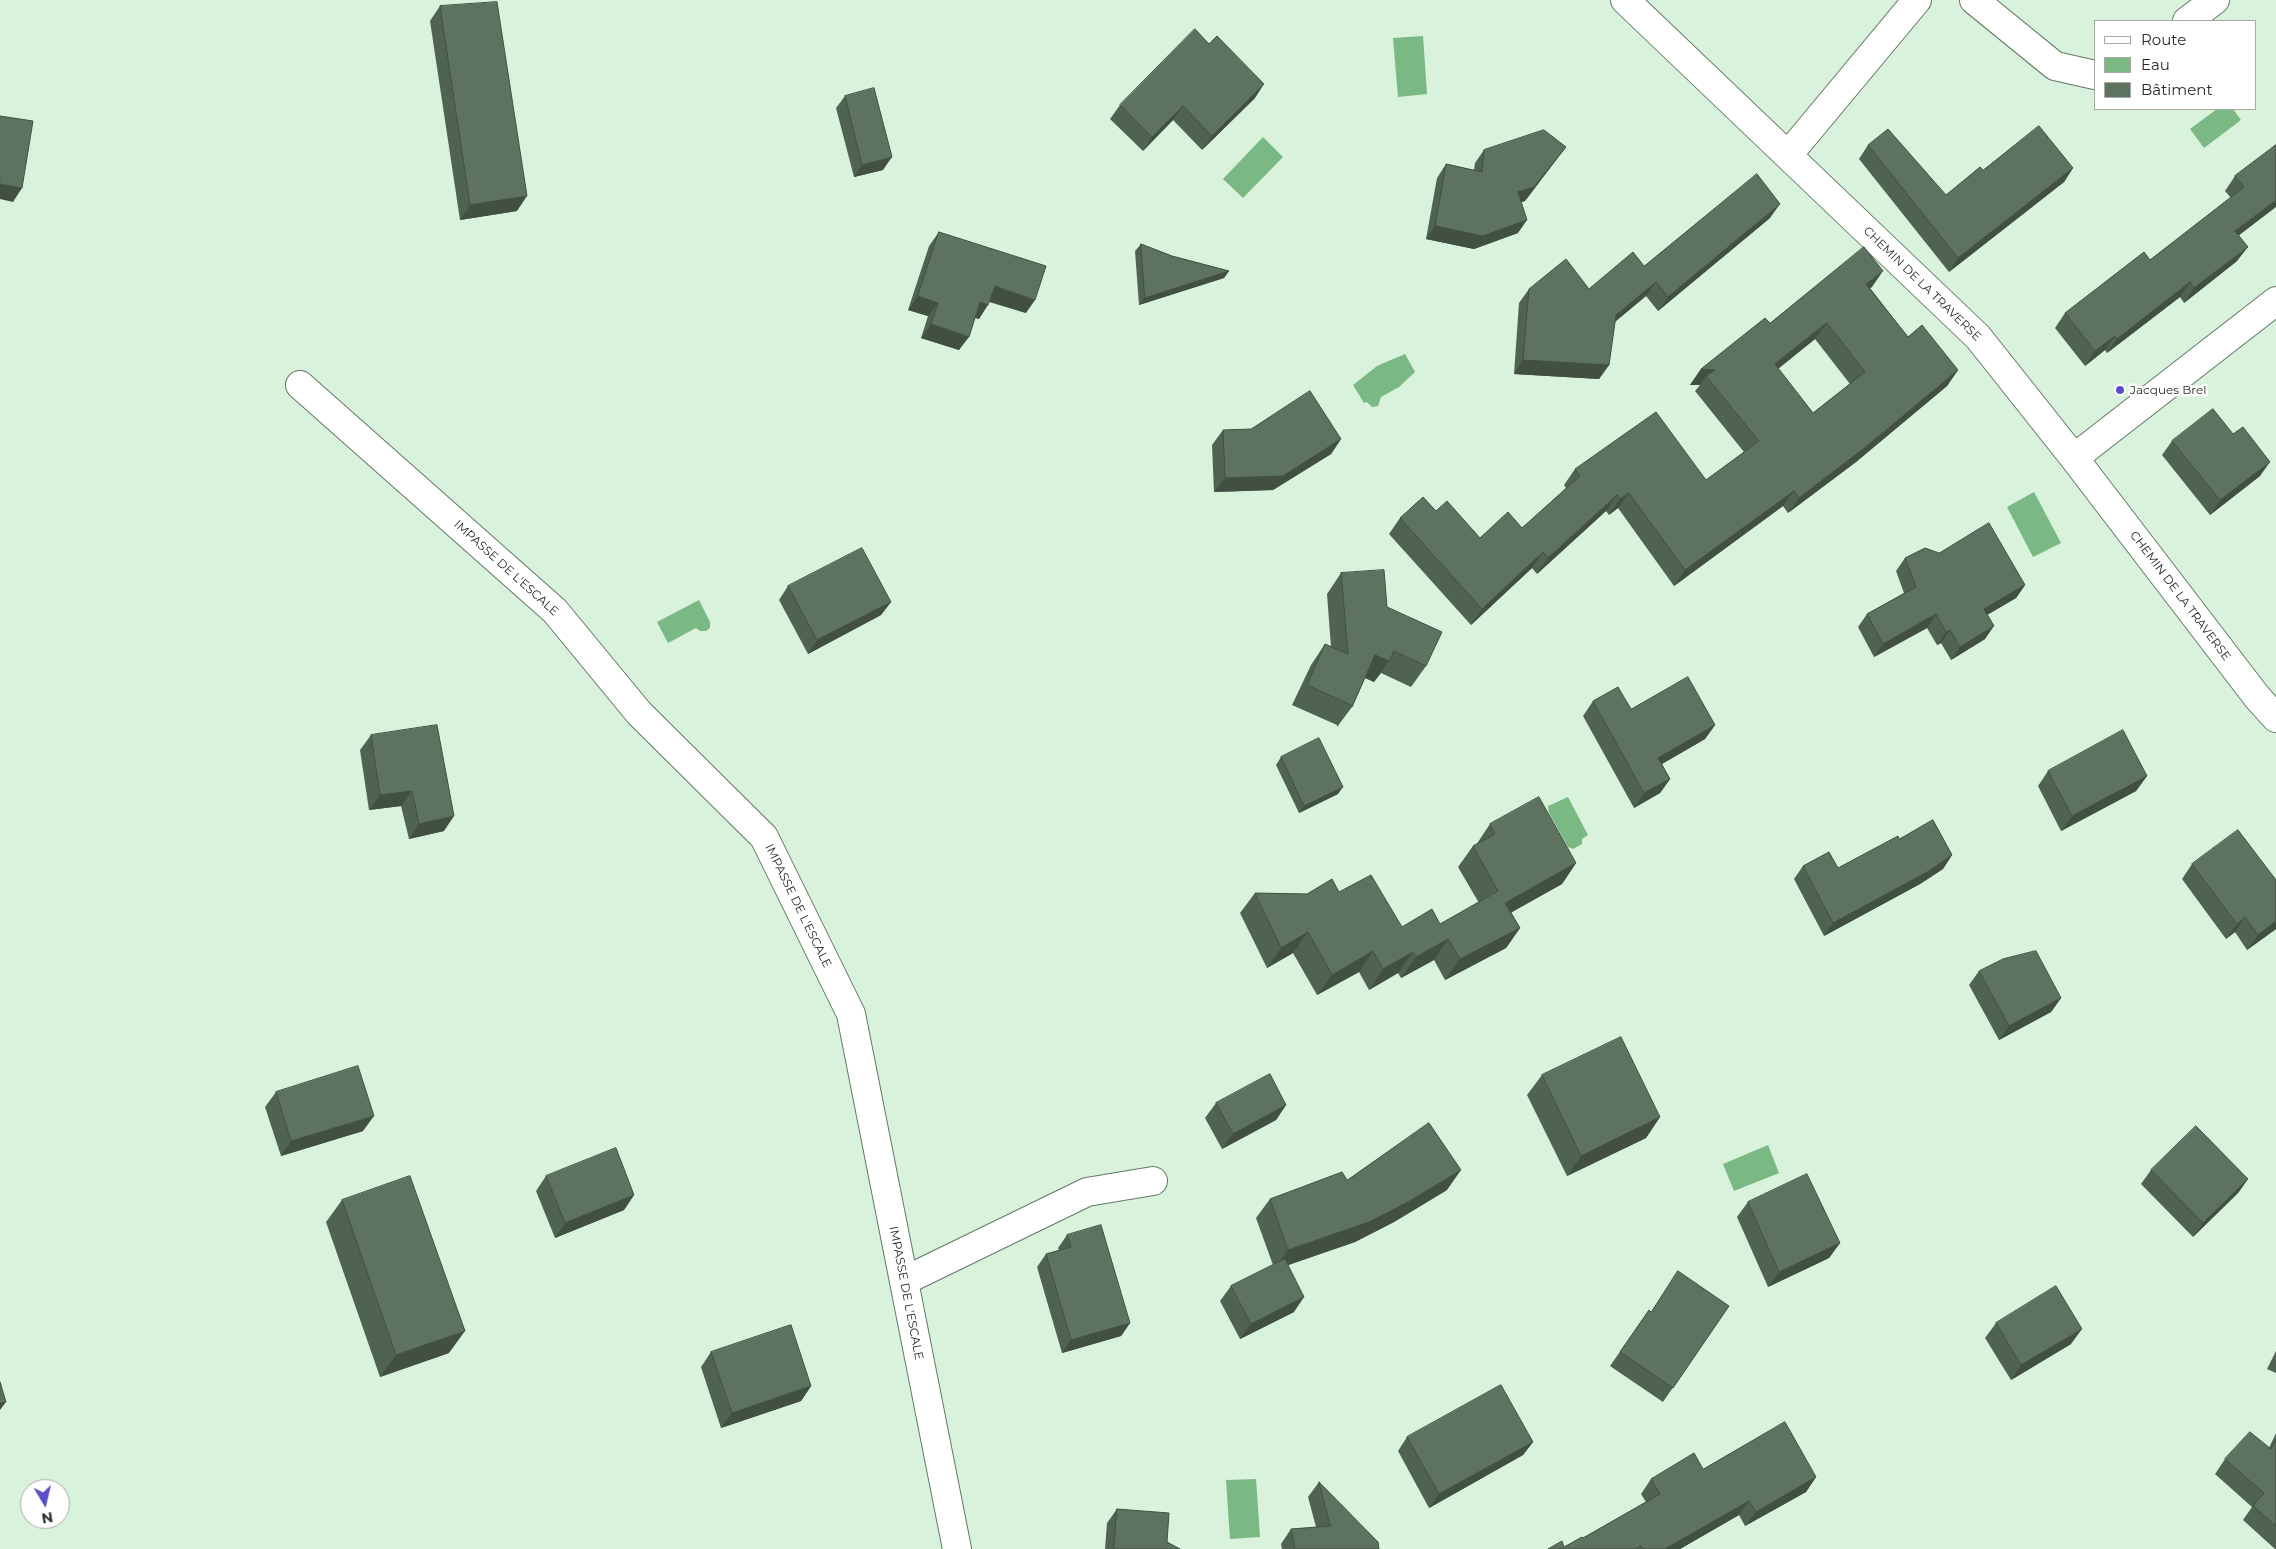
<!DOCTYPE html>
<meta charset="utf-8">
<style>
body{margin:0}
#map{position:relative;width:2276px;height:1549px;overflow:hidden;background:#d9f2dc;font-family:Montserrat,sans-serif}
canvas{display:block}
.legend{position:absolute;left:2094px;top:20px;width:162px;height:90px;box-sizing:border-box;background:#fff;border:1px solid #a7aba8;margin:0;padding:6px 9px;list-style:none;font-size:15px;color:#242d25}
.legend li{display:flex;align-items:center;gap:10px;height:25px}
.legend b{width:25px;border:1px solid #a7aba8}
.north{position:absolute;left:20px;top:1479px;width:50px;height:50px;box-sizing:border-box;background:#fff;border:1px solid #a7aba8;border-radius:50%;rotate:171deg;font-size:14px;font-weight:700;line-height:20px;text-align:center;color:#242d25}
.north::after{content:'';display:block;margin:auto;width:18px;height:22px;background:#5850c8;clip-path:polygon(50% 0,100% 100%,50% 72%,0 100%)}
</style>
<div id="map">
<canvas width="2276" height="1549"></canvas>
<ul class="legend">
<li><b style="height:6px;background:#fff"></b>Route</li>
<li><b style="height:14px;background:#7ab884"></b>Eau</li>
<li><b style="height:14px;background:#5d7360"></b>Bâtiment</li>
</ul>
<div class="north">N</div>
</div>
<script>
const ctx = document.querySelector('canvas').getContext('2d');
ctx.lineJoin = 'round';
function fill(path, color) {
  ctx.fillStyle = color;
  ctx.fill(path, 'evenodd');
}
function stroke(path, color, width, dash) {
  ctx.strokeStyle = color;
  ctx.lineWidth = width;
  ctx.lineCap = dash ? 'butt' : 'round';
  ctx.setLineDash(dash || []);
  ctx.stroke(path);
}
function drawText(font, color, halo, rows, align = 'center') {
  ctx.font = font + ' Montserrat,sans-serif';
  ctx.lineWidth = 5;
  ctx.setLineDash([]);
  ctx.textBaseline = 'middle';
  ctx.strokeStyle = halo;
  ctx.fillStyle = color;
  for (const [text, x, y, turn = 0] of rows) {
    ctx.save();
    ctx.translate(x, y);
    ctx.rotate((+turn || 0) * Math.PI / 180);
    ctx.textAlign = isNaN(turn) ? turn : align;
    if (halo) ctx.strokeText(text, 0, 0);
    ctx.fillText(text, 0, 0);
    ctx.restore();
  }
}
fill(new Path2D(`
 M1423,36L1427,94L1398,97L1393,38Z
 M2217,109H2233L2241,120L2204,148L2190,129Z
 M1263,137L1283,157L1243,198L1223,179Z
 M1405,354L1415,372L1399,387L1381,397L1378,406L1372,407L1367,402L1364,403L1353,385L1377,366Z
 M2034,492L2061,543L2033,557L2007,507Z
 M699,600L710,622V628L706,631H700L696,628L668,643L657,622Z
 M1568,797L1588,835L1582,839V844L1573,849L1568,847L1549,813L1548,806Z
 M1768,1145L1779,1173L1734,1191L1723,1164Z
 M1256,1479L1260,1537L1230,1539L1226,1480Z`), '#7ab884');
const minor = new Path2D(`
 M1625,0L1978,337L2074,458L2257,697L2276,718
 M1974,0L2055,66L2095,75
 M2187,21L2215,0
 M1788,155L1917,0
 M300,385L555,611L639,713L764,837L851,1014L957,1549
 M2074,458L2276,301
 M904,1281L1087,1192L1153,1181`);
stroke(minor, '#637966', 30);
stroke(minor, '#fff', 28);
fill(new Path2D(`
 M440,6L517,211L460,220L430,21Z
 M845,96L883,170L854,177L836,108Z
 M1255,98L1202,150L1173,120L1143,151L1110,119L1120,105Z
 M1868,145L1946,195L1983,170L2073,168L2064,182L1949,272L1859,159Z
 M2276,145L2239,236L2237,261L2184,303L2180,297L2107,353L2105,350L2085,366L2055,328L2065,313L2150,260L2231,198L2225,191L2235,176Z
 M1484,150L1556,160L1525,201L1521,202L1518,233L1474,249L1426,239L1437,178L1446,164L1474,170L1475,163Z
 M1770,218L1658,311L1646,296L1615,322L1609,365L1599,379L1514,374L1519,303L1529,289H1589L1644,266Z
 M939,232L1026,313L989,302L979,319L975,318L959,350L921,338L928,316L908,310L929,246Z
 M1141,244L1172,256L1229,271L1224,278L1139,305L1135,251Z
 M1872,287L1870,288L1908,337L1958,370L1947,386L1856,462L1788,513L1783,506L1674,586L1618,508L1609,515L1606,511L1537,574L1532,568L1471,625L1389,534L1400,518L1436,511L1480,538L1522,528L1566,488L1564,485L1575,469L1706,480L1744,452L1695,391L1700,385H1690L1701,369L1770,323ZM1815,339L1850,384L1813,413L1778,369Z
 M1223,430L1341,439L1331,454L1273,490L1214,492L1212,445Z
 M2233,434L2260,476L2210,515L2162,455L2172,441Z
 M1905,558L2025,585L2016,598L1987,615L1985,639L1951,660L1941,643L1937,645L1927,628L1874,657L1858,627L1867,614L1904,593L1896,571Z
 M1341,573L1387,607L1426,666L1411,687L1381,673L1374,682L1365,678L1352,707L1337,727V725L1292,705L1311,665L1325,644L1331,647L1327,594Z
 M788,586L891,602L881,615L808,654L779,600Z
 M1593,701L1631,709L1715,725L1705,739L1662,764L1670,779L1660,793L1634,808L1583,716Z
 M371,735L444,831L409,839L401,806L369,810L360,750Z
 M1281,757L1338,794L1299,813L1276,765Z
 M2048,771L2147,776L2136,791L2061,831L2038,786Z
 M1490,824L1576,863L1562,884L1511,912L1520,928L1506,948L1445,980L1434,960L1401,978L1398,973L1369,990L1359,972L1317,995L1293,953L1267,968L1240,913L1255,893L1307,894L1339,892L1402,927L1440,924L1479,903L1458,867L1473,846L1476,845Z
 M1899,839L1952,855L1943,869L1920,884L1824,936L1794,879L1803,866L1838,868Z
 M2192,864L2276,929L2247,950L2235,932L2226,939L2182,879Z
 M1979,971L2061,998L2051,1012L1999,1040L1969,985Z
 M1542,1075L1660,1117L1646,1138L1567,1176L1527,1095Z
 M276,1092L363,1131L281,1156L265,1107Z
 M1216,1103L1286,1105L1276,1120L1222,1149L1205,1118Z
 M2151,1170L2248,1179L2238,1193L2193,1237L2141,1184Z
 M546,1176L634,1195L624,1210L555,1238L536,1191Z
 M1347,1180L1447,1190L1394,1222L1355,1242L1288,1265L1294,1312L1240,1339L1220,1301L1231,1286L1273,1265L1256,1218L1270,1199Z
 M342,1200L449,1353L380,1377L326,1222Z
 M1748,1202L1840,1243L1829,1258L1768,1287L1737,1217Z
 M1067,1235L1130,1323L1121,1336L1062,1353L1037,1267L1046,1254L1059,1250L1058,1248Z
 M1729,1306L1663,1402L1610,1366L1649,1310L1651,1312Z
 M1996,1323L2071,1344L2011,1380L1985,1338Z
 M2276,1351V1373L2267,1369Z
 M711,1352L811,1386L801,1401L721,1428L701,1367Z
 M2276,1433V1549H2275L2243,1520L2252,1507L2215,1474L2225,1459L2269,1448Z
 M1407,1437L1533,1442L1523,1455L1429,1508L1398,1451Z
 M1703,1469L1816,1477L1806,1492L1745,1526L1739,1515L1680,1549H1548L1564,1547L1583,1538L1646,1502L1641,1494L1651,1479Z
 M1319,1482L1379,1549H1282L1281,1544L1291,1529L1316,1527L1308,1497Z
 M1117,1509L1167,1542L1180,1549H1105L1107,1523Z`), '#506353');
fill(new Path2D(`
 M1264,84L1255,98L1202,150L1212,136Z
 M1183,106L1173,120L1143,151L1152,137Z
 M1566,147L1525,201L1508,206L1518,192Z
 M892,157L883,170L854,177L862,165Z
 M2073,168L2064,182L1949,272L1958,258Z
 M0,184L22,188L13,202L0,199Z
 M527,196L517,211L460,220L470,205Z
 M2276,200V207L2225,246L2235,231Z
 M1780,204L1770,218L1658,311L1668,297Z
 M1527,220L1518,233L1474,249L1426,239L1435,226Z
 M2248,247L2237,261L2184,303L2194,288Z
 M1229,271L1224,278L1139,305L1145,298Z
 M1883,271L1872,287L1855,299L1866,284Z
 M1656,282L1646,296L1606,329L1616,315Z
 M2190,282L2180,297L2107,353L2117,339Z
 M995,286L1035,300L1026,313L985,300Z
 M918,296L938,303L928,316L908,310Z
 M980,302L988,305L979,319L971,316Z
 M1827,323L1815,339L1764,380L1775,364Z
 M931,324L969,337L959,350L921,338Z
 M2115,336L2105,350L2085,366L2095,351Z
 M1523,360L1609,365L1599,379L1514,374Z
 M1701,369L1715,370L1706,376L1700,385H1690Z
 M1958,370L1947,386L1856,462L1788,513L1799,498Z
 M1341,439L1331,454L1273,490L1214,492L1225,478Z
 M2270,462L2260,476L2210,515L2220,500Z
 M1794,491L1783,506L1674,586L1685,570Z
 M1629,493L1618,508L1609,515L1620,499Z
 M1617,495L1606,511L1537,574L1548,558Z
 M1543,552L1532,568L1471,625L1482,609Z
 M2025,585L2016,598L1975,622L1984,609Z
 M891,602L881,615L808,654L817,640Z
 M1936,614L1927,628L1874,657L1883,644Z
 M1994,626L1985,639L1951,660L1960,647Z
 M1950,630L1941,643L1937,645L1946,632Z
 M1375,655L1389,661L1374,682L1361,676Z
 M1715,725L1705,739L1648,772L1658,758Z
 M2147,776L2136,791L2061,831L2072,816Z
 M1670,779L1660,793L1634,808L1644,793Z
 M1343,787L1338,794L1299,813L1304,806Z
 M412,791L401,806L369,810L380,795Z
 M454,816L444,831L409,839L419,824Z
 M1952,855L1943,869L1920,884L1824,936L1833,923Z
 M1576,863L1562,884L1491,924L1505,903Z
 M2245,917L2235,932L2226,939L2237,924Z
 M2276,921V929L2247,950L2258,935Z
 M1520,928L1506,948L1445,980L1460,959Z
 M1308,932L1293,953L1267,968L1281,948Z
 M1448,939L1434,960L1401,978L1416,957Z
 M1373,951L1359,972L1317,995L1332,975Z
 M1413,952L1398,973L1369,990L1383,969Z
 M2061,998L2051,1012L1999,1040L2009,1026Z
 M1286,1105L1276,1120L1222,1149L1233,1134Z
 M374,1116L363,1131L281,1156L291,1141Z
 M1660,1117L1646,1138L1567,1176L1581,1156Z
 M1461,1170L1447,1190L1394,1222L1355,1242L1274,1270L1288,1250Z
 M2248,1179L2238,1193L2193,1237L2203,1223Z
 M634,1195L624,1210L555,1238L565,1223Z
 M1840,1243L1829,1258L1768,1287L1779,1272Z
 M1304,1297L1294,1312L1240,1339L1251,1324Z
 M1130,1323L1121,1336L1062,1353L1071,1340Z
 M2082,1329L2071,1344L2011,1380L2021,1365Z
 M465,1331L449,1353L380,1377L396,1355Z
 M811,1386L801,1401L721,1428L732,1413Z
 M6,1402L0,1410V1403Z
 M1533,1442L1523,1455L1429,1508L1439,1494Z
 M1816,1477L1806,1492L1745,1526L1756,1512Z
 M1749,1501L1739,1515L1680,1549H1665Z`), '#415043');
const building = new Path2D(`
 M497,2L527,196L470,205L440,6Z
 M1195,29L1209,44L1217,36L1264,84L1212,136L1183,106L1152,137L1120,105Z
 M874,88L892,157L862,165L845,96Z
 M0,116L33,121L22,188L0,184Z
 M2039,126L2073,168L1958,258L1868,145L1888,129L1946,195L1980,167L1983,170Z
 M1544,130L1566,147L1534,187L1518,192L1527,220L1483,236L1435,226L1446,164L1482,172L1484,150Z
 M2276,145V200L2235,231L2248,247L2194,288L2190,282L2117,339L2115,336L2095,351L2065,313L2144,252L2150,260L2244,187L2235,176Z
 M1757,174L1780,204L1668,297L1656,282L1616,315L1609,365L1523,360L1529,289L1566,259L1589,289L1633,252L1644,266Z
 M939,232L1046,266L1035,300L995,286L988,305L980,302L969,337L931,324L938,303L918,296Z
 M1141,244L1172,256L1229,271L1145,298Z
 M1864,247L1883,271L1866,284L1908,337L1922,325L1958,370L1867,446L1799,498L1794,491L1685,570L1629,493L1620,499L1617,495L1548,558L1543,552L1482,609L1400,518L1423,497L1436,511L1447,501L1480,538L1508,512L1522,528L1580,476L1575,469L1656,412L1706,480L1759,441L1706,376L1715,370L1701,369L1765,318L1770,323ZM1827,323L1865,372L1813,413L1775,364Z
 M1310,391L1341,439L1283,476L1225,478L1223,430L1251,429Z
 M2213,409L2233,434L2243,427L2270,462L2220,500L2172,441Z
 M1989,523L2025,585L1984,609L1994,626L1960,647L1950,630L1946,632L1936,614L1883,644L1867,614L1916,587L1905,558L1925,548L1939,553Z
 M862,548L891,602L817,640L788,586Z
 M1384,570L1387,607L1442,632L1426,666L1394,651L1389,661L1375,655L1352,707L1351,705L1307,685L1325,644L1348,654L1341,573Z
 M1688,677L1715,725L1658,758L1670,779L1644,793L1593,701L1618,687L1631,709Z
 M437,725L454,816L419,824L412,791L380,795L371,735Z
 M2123,730L2147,776L2072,816L2048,771Z
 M1319,738L1343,787L1304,806L1281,757Z
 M1539,797L1576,863L1505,903L1520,928L1460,959L1448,939L1416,957L1413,952L1383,969L1373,951L1332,975L1308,932L1281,948L1255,893L1307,894L1332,879L1339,892L1371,875L1402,927L1432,909L1440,924L1498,891L1473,846L1495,834L1490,824Z
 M1933,820L1952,855L1929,871L1833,923L1803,866L1829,852L1838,868L1898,836L1899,839Z
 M2238,830L2276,880V921L2258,935L2245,917L2237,924L2192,864Z
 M2036,951L2061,998L2009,1026L1979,971L2003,959Z
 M1621,1037L1660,1117L1581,1156L1542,1075Z
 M358,1066L374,1116L291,1141L276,1092Z
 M1270,1074L1286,1105L1233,1134L1216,1103Z
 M1429,1123L1461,1170L1408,1202L1369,1222L1288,1250L1270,1199L1342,1172L1347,1180Z
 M2196,1126L2248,1179L2203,1223L2151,1170Z
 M616,1148L634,1195L565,1223L546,1176Z
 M1807,1174L1840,1243L1779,1272L1748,1202Z
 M410,1176L465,1331L396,1355L342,1200Z
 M1101,1225L1130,1323L1071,1340L1046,1254L1071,1247L1067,1235Z
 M1285,1259L1304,1297L1251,1324L1231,1286Z
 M1678,1271L1729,1306L1673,1388L1620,1352L1649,1310L1651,1312Z
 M2056,1286L2082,1329L2021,1365L1996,1323Z
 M791,1325L811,1386L732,1413L711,1352Z
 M0,1382L6,1402L0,1403Z
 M1501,1385L1533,1442L1439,1494L1407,1437Z
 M1785,1422L1816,1477L1756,1512L1749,1501L1665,1549H1643L1641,1546L1636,1549H1548L1562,1541L1564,1547L1582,1537L1583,1538L1660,1494L1651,1479L1694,1453L1703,1469Z
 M2250,1432L2271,1449L2276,1439V1526L2253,1506L2264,1493L2225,1459Z
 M1319,1482L1378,1542L1379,1549H1295L1291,1529L1330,1526Z
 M1117,1509L1169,1513L1167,1542L1180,1549H1114Z`);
fill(building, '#5d7360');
stroke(building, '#415043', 1);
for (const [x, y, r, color] of [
 [2120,390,5,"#5850c8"]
]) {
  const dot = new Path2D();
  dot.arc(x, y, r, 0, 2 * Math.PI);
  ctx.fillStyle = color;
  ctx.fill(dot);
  stroke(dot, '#fff', 2);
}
drawText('12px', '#242d25', '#fff', [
 ["CHEMIN DE LA TRAVERSE",1922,284,44],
 ["IMPASSE DE L'ESCALE",506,568,42],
 ["CHEMIN DE LA TRAVERSE",2180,596,53],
 ["IMPASSE DE L'ESCALE",798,906,64],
 ["IMPASSE DE L'ESCALE",906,1293,79]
]);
drawText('12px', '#242d25', '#fff', [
 ["Jacques Brel",2130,390]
], 'left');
</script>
